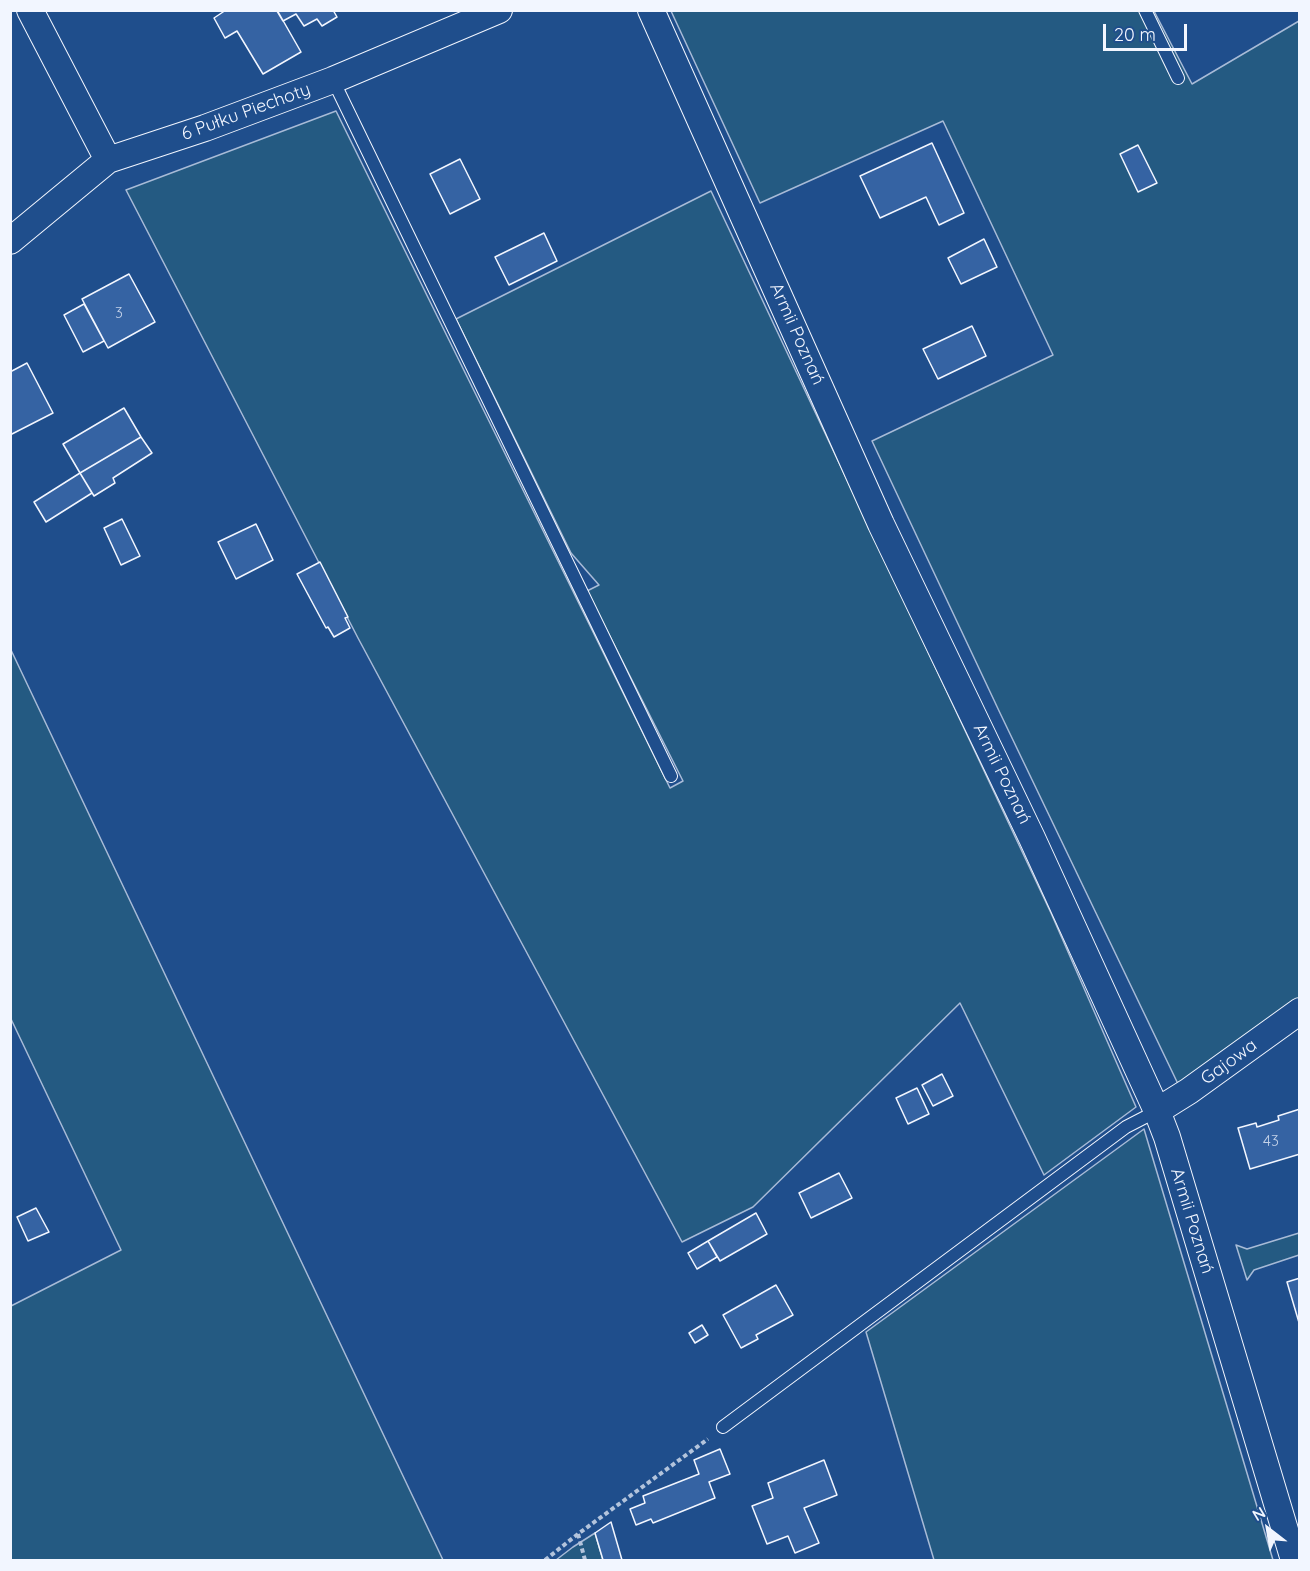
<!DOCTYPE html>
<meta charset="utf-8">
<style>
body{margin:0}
#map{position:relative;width:1310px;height:1571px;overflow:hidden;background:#1f4e8c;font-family:Quicksand,sans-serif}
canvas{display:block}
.frame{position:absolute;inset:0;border:12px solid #f2f6ff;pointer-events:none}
.north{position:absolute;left:1238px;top:1499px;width:60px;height:60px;-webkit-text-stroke:4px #1f4e8c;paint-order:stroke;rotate:329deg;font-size:16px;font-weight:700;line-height:24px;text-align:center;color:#f2f6ff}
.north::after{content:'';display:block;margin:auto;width:21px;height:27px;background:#f2f6ff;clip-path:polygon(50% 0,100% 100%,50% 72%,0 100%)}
.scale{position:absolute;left:1103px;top:24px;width:84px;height:27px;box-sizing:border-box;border:3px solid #f2f6ff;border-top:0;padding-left:8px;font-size:18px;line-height:21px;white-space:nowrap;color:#f2f6ff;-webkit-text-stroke:4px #1f4e8c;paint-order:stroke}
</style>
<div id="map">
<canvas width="1310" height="1571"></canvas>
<div class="frame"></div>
<div class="north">N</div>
<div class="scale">20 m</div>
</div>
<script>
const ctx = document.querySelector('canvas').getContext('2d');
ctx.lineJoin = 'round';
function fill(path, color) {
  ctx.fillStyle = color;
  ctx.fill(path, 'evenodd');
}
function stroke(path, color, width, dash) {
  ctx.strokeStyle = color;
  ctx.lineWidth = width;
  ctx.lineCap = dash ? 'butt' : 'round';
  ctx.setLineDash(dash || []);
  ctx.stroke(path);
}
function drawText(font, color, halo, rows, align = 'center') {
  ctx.font = font + ' Quicksand,sans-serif';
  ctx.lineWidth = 4.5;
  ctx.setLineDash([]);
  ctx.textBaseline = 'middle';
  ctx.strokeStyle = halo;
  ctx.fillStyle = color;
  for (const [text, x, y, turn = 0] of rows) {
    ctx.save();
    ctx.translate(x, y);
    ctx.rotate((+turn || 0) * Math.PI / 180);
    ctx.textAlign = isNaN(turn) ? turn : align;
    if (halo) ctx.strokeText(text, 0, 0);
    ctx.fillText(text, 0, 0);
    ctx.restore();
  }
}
const green = new Path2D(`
 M671,11H1154L1192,84L1299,21V999L1179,1086L1000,713L872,441L1053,355L943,121L760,203Z
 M336,111L670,788L683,781L587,591L599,585L571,553L456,319L711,191L1051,913L1136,1107L1044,1175L960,1003L753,1207L682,1242L358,638L126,190Z
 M11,650L413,1497L443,1560H11V1306L121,1250L11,1019Z
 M1144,1129L1273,1560H934L866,1332Z
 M1299,1233V1255L1254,1270L1247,1280L1236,1245L1247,1249Z
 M595,1533L603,1560H556L573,1547Z`);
fill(green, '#245a82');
stroke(green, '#a8bbd7', 1.5);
const building = new Path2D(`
 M226,10H277L301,52L263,74L237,31L225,38L214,18Z
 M333,10L337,17L322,26L317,19L304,26L296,14L283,21L277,11Z
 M932,143L964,213L939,225L926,197L880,218L860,176Z
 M1138,145L1157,183L1138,192L1120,154Z
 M460,159L480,199L450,214L430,174Z
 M544,233L557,261L509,285L495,257Z
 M984,239L997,267L961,284L948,258Z
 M129,274L155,322L108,348L82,299Z
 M84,304L104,341L83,352L64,315Z
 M972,326L986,356L938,379L923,349Z
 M27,363L53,413L10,435V372Z
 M124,408L141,437L80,473L63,444Z
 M141,437L152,453L113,478L115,483L94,496L80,473Z
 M80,473L92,493L46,522L34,502Z
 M122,519L140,556L121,565L104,528Z
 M256,524L273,560L236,579L218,542Z
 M320,562L348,617L345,618L350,628L334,637L328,627L326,628L297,574Z
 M942,1074L953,1096L933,1106L922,1085Z
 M917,1088L929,1114L908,1124L896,1098Z
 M1300,1109V1154L1250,1169L1238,1128L1256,1123L1257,1127L1279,1120L1278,1116Z
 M839,1173L852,1198L811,1218L799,1193Z
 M36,1208L49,1232L28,1241L17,1217Z
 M756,1213L767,1234L720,1261L708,1241Z
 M708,1241L717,1257L697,1269L688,1253Z
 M1300,1278V1326L1287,1282Z
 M776,1285L793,1315L756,1335L758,1339L741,1348L723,1315Z
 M702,1325L708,1335L695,1343L689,1333Z
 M720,1449L730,1474L709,1482L715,1498L653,1523L651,1519L636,1525L630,1509L645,1503L643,1496L699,1474L694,1460Z
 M824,1460L837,1495L804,1508L819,1543L795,1553L788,1536L767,1544L752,1506L773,1498L768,1483Z
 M611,1522L622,1560H603L595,1533Z`);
fill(building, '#3563a3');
stroke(building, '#f2f6ff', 1.5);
const service = new Path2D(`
 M1145,10L1178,78
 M333,80L671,776
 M723,1427L1126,1127L1157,1111`);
const minor = new Path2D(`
 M30,10L108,160
 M651,10L881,524L1032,838L1157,1111L1167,1137L1294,1560
 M10,241L108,160L205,128L333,80L499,10
 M1157,1111L1189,1091L1300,1011`);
stroke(service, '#f2f6ff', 14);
stroke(minor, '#f2f6ff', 28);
stroke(new Path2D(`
 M578,1534L585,1560
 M545,1560L578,1534L708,1439`), '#b3c4dc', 4, [4.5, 3]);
stroke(service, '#1f4e8c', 12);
stroke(minor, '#1f4e8c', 26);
drawText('15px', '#c3d1e8', null, [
 ["3",119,313],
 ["43",1271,1141]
]);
drawText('18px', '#f2f6ff', '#1f4e8c', [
 ["6 Pułku Piechoty",246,112,-20],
 ["Armii Poznań",797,334,66],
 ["Armii Poznań",1002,774,64],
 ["Gajowa",1229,1062,-36],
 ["Armii Poznań",1192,1221,73]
]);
</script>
